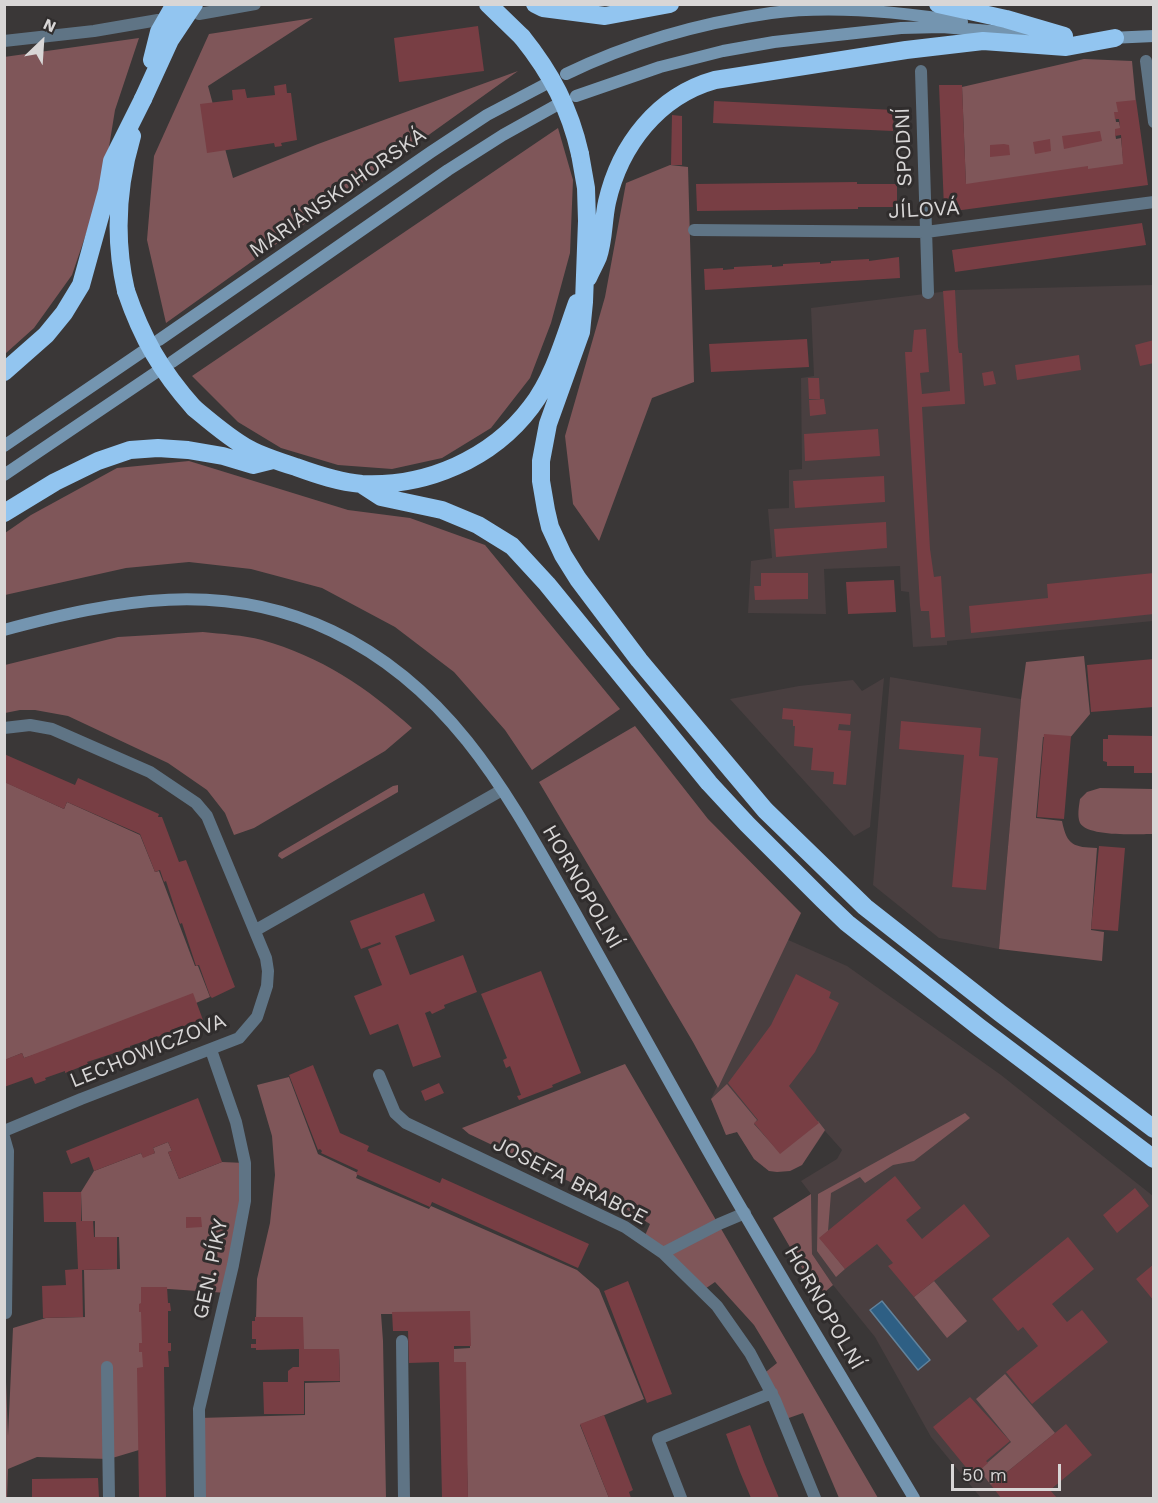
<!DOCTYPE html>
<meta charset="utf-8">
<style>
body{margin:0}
#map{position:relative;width:1158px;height:1503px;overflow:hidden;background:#3a3737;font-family:"Work Sans",sans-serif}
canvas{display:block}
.frame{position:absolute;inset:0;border:6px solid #d8d6d6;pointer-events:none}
.north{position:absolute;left:12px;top:12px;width:60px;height:60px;-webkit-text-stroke:4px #302d2d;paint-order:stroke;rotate:25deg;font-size:16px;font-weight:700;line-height:24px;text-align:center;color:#d8d6d6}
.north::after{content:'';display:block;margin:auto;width:21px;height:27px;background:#d8d6d6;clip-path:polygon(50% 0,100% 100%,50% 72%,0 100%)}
.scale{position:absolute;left:951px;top:1464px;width:110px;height:27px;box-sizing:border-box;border:3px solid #d8d6d6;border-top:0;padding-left:8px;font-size:18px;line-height:21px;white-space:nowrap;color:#d8d6d6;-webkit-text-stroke:4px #302d2d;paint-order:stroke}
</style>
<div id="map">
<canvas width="1158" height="1503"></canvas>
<div class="frame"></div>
<div class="north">N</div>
<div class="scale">50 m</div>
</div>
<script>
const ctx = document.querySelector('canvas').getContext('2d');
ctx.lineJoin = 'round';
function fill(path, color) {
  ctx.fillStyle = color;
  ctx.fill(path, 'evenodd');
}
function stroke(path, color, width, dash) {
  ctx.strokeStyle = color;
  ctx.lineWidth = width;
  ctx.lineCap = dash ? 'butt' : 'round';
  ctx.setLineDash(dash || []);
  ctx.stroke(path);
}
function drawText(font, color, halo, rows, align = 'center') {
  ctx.font = font + ' "Work Sans",sans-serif';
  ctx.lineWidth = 6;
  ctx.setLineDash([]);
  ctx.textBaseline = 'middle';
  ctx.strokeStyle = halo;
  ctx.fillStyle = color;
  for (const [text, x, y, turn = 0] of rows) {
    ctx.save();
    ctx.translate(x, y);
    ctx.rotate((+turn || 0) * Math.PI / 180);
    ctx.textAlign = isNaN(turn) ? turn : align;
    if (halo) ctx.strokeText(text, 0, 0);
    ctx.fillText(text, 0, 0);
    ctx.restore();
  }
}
fill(new Path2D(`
 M1153,285V621L947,641V645L913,647L909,592L901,591L900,566L824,569L826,614L748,613L751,561L772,558L768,509L789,508V470L802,469L801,378L814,376L811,308L957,290Z
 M890,677L1021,699L999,949L939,938L873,885Z
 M884,678L870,827L854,836L730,699L799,686L853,680L862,691Z
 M786,939L847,966L1001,1075L1153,1196V1498H981L931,1437L875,1337L833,1285L812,1254L811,1194L801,1181L837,1159L842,1150L825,1131L802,1165L790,1171H769L754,1159L737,1132L726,1135L711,1099Z`), '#493f40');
fill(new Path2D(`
 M313,18L208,86L233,178L318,144L518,71L166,323L147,240L154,156L209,34Z
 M139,38L115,110L103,184L72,275L34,328L5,354L4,57Z
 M1084,59L1132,61L1136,103L1118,106V115H1115L1116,122H1119L1121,131L1115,132L1116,139L1121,138L1124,168L966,187L962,87Z
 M558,128L573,180L570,253L551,323L530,378L491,428L442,458L392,469L338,465L281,448L238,422L192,376Z
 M670,165L688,167L694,382L652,398L599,541L573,504L565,436L605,297L626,183Z
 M189,461L348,510L410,518L485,545L620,709L532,770L505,730L454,672L395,627L322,588L251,569L189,562L126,568L5,595V533L31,515L117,468Z
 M203,632C222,634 243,635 262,640C320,656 368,688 412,728L385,751L254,828L234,835L225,813L207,790L168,763L68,716L35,710H20L5,713V665L118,637Z
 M1084,656L1090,714L1069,739L1043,737L1036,818L1062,821C1067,846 1074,847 1097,848L1091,930L1104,932L1102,961L999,949L1021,699L1026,662Z
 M635,726L708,819L801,913L718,1088L693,1042L539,782Z
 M5,782L64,809L67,802L140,835L155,872L159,871L195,966H198L210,997L196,1003L24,1058L22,1053L5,1060Z
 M398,785V792L282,859L278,856L279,853L393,786Z
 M1100,788L1153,789V834C1137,834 1088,837 1080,823C1077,816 1079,806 1080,799L1087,792Z
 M625,1064L878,1498H839L803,1413L783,1420L762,1375L777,1363L754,1325L715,1282L702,1291L643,1240L650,1224L621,1206L469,1134L462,1128Z
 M289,1077L318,1154L358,1173L356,1178L429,1209L431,1206L577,1270L599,1289L644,1399L580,1425L609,1498H468L464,1365H454V1349L470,1348L469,1314H381L383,1341L386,1498H200L199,1418L305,1415V1383L340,1382L339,1349L304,1350L256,1320L257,1279L270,1223L275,1175L272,1136L257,1085Z
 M727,1084L757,1120L754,1124L780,1153L818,1121L825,1130L802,1165L790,1171L777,1172L769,1171L754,1159L737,1132L726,1135L711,1099Z
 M965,1113L970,1118L914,1161L893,1165L865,1183L860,1177L831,1193L828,1231L820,1238L845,1269L836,1277L817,1251L818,1194Z
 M168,1142L172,1151L168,1152L179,1179L222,1162L245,1163L227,1293L169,1289H143V1369L139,1450L109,1459L37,1457L8,1469L7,1498H5L4,1327L8,1436L13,1328L46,1318L85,1317L84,1270L120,1269L119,1237H95V1221L82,1222L81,1192L94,1171L141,1153L143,1157L155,1153L153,1148Z
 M811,1194L812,1254L833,1285L819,1297L773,1218Z
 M934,1281L967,1321L947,1338L914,1297Z
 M1005,1374L1055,1433L991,1485L979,1470L1011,1442L976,1399Z`), '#7f5659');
const water = new Path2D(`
 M882,1301L930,1360L918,1370L870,1310Z`);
fill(water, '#2e5f84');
stroke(water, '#61839d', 1.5);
fill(new Path2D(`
 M478,26L484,71L399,82L394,38Z
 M286,84L287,93H291L297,140L281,143L282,146L275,147L274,143L207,153L200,104L233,100L232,90L245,89L247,98L275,95L274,86Z
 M939,85H962L966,184L1088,166V169L1123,164L1121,135L1115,136V129L1120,128L1119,119H1115L1114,112H1118L1116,102L1136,100L1148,185L947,212L944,208Z
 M714,101L894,110L893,131L713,123Z
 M672,115L682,116V165H671Z
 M1100,131L1102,141L1064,149L1062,136Z
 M1050,139L1051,151L1035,154L1033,142Z
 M1004,144L1009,145L1010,155L990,157V145Z
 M857,182V184H897V207H858V209L697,211L696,184Z
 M1142,223L1146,245L955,272L952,250Z
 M899,257L900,278L705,290L704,269L723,268V270L734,269V267L772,265V267L783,266V264L820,262V264L831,263V261L869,259V261Z
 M955,290L958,347L959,353H962L965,404L922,407L930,549L934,577L941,576L945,637L931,638L929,611H921L920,605L905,352H912L914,330L926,329L929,372L920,373L922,394L950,391L943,291Z
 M807,339L809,367L711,372L709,344Z
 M1154,340V363L1140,366L1135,345Z
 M1079,355L1081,370L1017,380L1015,365Z
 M993,371L996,384L984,386L982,373Z
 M808,378H819L820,399H809Z
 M824,399L826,414L810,416L809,400Z
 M878,429L880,456L805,461L804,434Z
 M884,476L885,502L795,508L793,481Z
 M886,522L887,548L776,557L774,529Z
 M761,573H808V599L755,600L754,586H761Z
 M1154,573V614L971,633L969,606L1048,598L1047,584Z
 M894,580L896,612L848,614L846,582Z
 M1154,659V707L1091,712L1087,665Z
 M783,708L851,714L850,725L839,724L838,730L851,731L846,785L833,784L834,772L811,770L813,748L794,746L795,726H793V720L782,719Z
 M901,721L981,728L979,756L998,758L986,890L952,887L964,755L899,749Z
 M1044,734L1071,736L1064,819L1037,817Z
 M1108,735L1154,736V773H1134V766H1107V762L1103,761V739H1108Z
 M4,754L75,785L78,778L159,814L158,817H162L179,862L186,860L235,987L212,998L210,996L199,965L196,966L182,923L180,924L176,912L166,881L164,882L160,870L155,872L140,834L67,802L64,809L4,782Z
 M1099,846L1125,848L1118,931L1091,929Z
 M424,893L435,921L395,936L410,975L463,955L477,992L444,1005L445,1008L432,1014L430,1011L425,1013L441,1057L413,1067L398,1024L370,1035L354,996L382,985L368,949L381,944L380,942L361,949L350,921Z
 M541,971L581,1073L552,1085L553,1087L519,1100L517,1096L521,1095L510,1066L506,1068L503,1060L507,1058L481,994Z
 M796,974L831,992L829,998L839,1003L815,1052L789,1086L819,1123L780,1154L754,1123L758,1120L728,1083L771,1025Z
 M193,993L203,1020L171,1030L172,1032L130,1046V1048L87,1062L88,1064L65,1073V1071L45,1078L46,1080L35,1084L32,1077L4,1087V1060L22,1053L24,1058Z
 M313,1065L340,1133L369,1146L367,1151L440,1183L442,1178L589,1244L578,1268L432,1202L430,1207L356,1174L358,1170L321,1153L322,1151L320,1149L318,1150L289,1075Z
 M439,1083L444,1093L425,1101L421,1091Z
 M198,1098L222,1162L179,1179L168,1152L172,1151L168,1142L153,1148L155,1153L143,1158L141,1153L94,1171L89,1157L71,1164L66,1151Z
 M895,1176L921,1208L906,1220L922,1239L964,1204L990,1236L914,1297L888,1266L893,1263L877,1244L845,1269L819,1238Z
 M1135,1188L1149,1206L1117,1233L1103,1215Z
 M43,1192H81V1221H93L94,1237H117V1269L82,1270L83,1317L43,1318L42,1286L66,1285L65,1270L78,1269L76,1222H44Z
 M186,1217H201L202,1227L186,1228Z
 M1068,1237L1094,1269L1052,1304L1067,1322L1082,1310L1108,1342L1032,1404L1006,1372L1038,1346L1023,1327L1018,1331L992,1299Z
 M1154,1264V1301L1136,1279Z
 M628,1281L672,1394L647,1403L604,1291Z
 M141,1287H167L168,1303H170L171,1311H168V1343H171V1351H168L169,1367H164L166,1498H139L137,1368L143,1367L142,1352H139V1343H142L141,1312H139V1304L141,1303Z
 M470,1311L471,1346H454V1362H466L468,1498H442L439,1362L409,1363L408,1331H393L392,1312Z
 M255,1317H303L304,1349H339L340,1381H304V1414H264L263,1382H288V1371L293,1367H299V1349L256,1350V1348H251V1344H256V1339H252V1321H255Z
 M970,1397L1010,1441L986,1461L988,1463L973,1476L933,1427Z
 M604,1415L633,1490L629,1492L631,1498H609L580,1424Z
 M1066,1424L1092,1455L1050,1490L1057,1498H1001L991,1485Z
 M750,1425L764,1462L779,1498H751L740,1472L726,1434Z
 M98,1478L99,1498H32V1479Z`), '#783e44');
stroke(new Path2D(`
 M199,14L255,4
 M4,41L94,31L158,20
 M1146,61L1154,122
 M921,71L928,293
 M694,230L926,232L1154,202
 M4,728L30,725L52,729L150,772L196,803L207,816L266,958L268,971L267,986L257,1017L239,1038L81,1099L4,1131
 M256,930L502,790
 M379,1075L395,1113L406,1123L625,1227L663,1253L717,1306L750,1353L775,1400L815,1498
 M4,1137L8,1151L6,1313
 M663,1253L719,1224L745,1213
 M402,1341L404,1498
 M107,1367L109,1498
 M200,1498L199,1409L233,1265L245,1201V1163L236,1122L211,1050
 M681,1498L658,1439L772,1393`), '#5f7485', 12);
stroke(new Path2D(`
 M1110,38L1154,36
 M566,74C630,43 700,23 771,13C831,5 902,12 962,22
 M576,96L660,67L723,51L774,42L901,28L942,27L1038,35
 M159,340L431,152L487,115L544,85
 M172,362L448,170L503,135L555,106
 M4,446L142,352
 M4,475L155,373
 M4,630C116,600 222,579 332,631C454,689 510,799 574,911C619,990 662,1070 707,1149C774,1267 845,1382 914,1498`), '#7495b0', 12);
stroke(new Path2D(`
 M488,4L522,37
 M535,4L543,8L605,16L670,4
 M938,4L1006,19L1064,36
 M580,154L586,188L587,221L584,302L581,332L548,424L541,461V481L546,510L550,527L563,555L578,579L639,660L765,810L865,907L1000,1013L1154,1129
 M588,278C591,271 595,264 598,257C604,240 603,220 607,202C620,145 658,96 715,80L906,50L983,41L1066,47L1115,38
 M126,291C114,239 117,187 132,136
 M4,372L46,335L64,313L81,285L107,191L112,161L143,99
 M194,408C212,423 229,438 249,449C264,457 280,462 296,467C318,475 339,482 362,484C426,487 492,459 531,407C554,377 564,339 577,303
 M361,484L381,497L442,510L478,525L512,546L547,584L709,783L747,824L823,900L847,923L979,1027L1154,1159
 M4,513L55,482L98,461L130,450L158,448L188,450L223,456L253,465L273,460`), '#92c5f0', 18);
stroke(new Path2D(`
 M522,37C551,73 570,109 580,154
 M152,60L159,32L175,4
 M143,99L170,40L194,4
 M126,291C142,338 161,371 194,408`), '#92c5f0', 18);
drawText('21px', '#d8d6d6', '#302d2d', [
 ["SPODNÍ",904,147,-92],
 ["MARIÁNSKOHORSKÁ",338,193,-35],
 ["JÍLOVÁ",924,210,-3],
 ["HORNOPOLNÍ",582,887,60],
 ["LECHOWICZOVA",148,1051,-22],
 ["JOSEFA BRABCE",570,1181,27],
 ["GEN. PÍKY",211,1269,-78],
 ["HORNOPOLNÍ",824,1308,60]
]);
</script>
